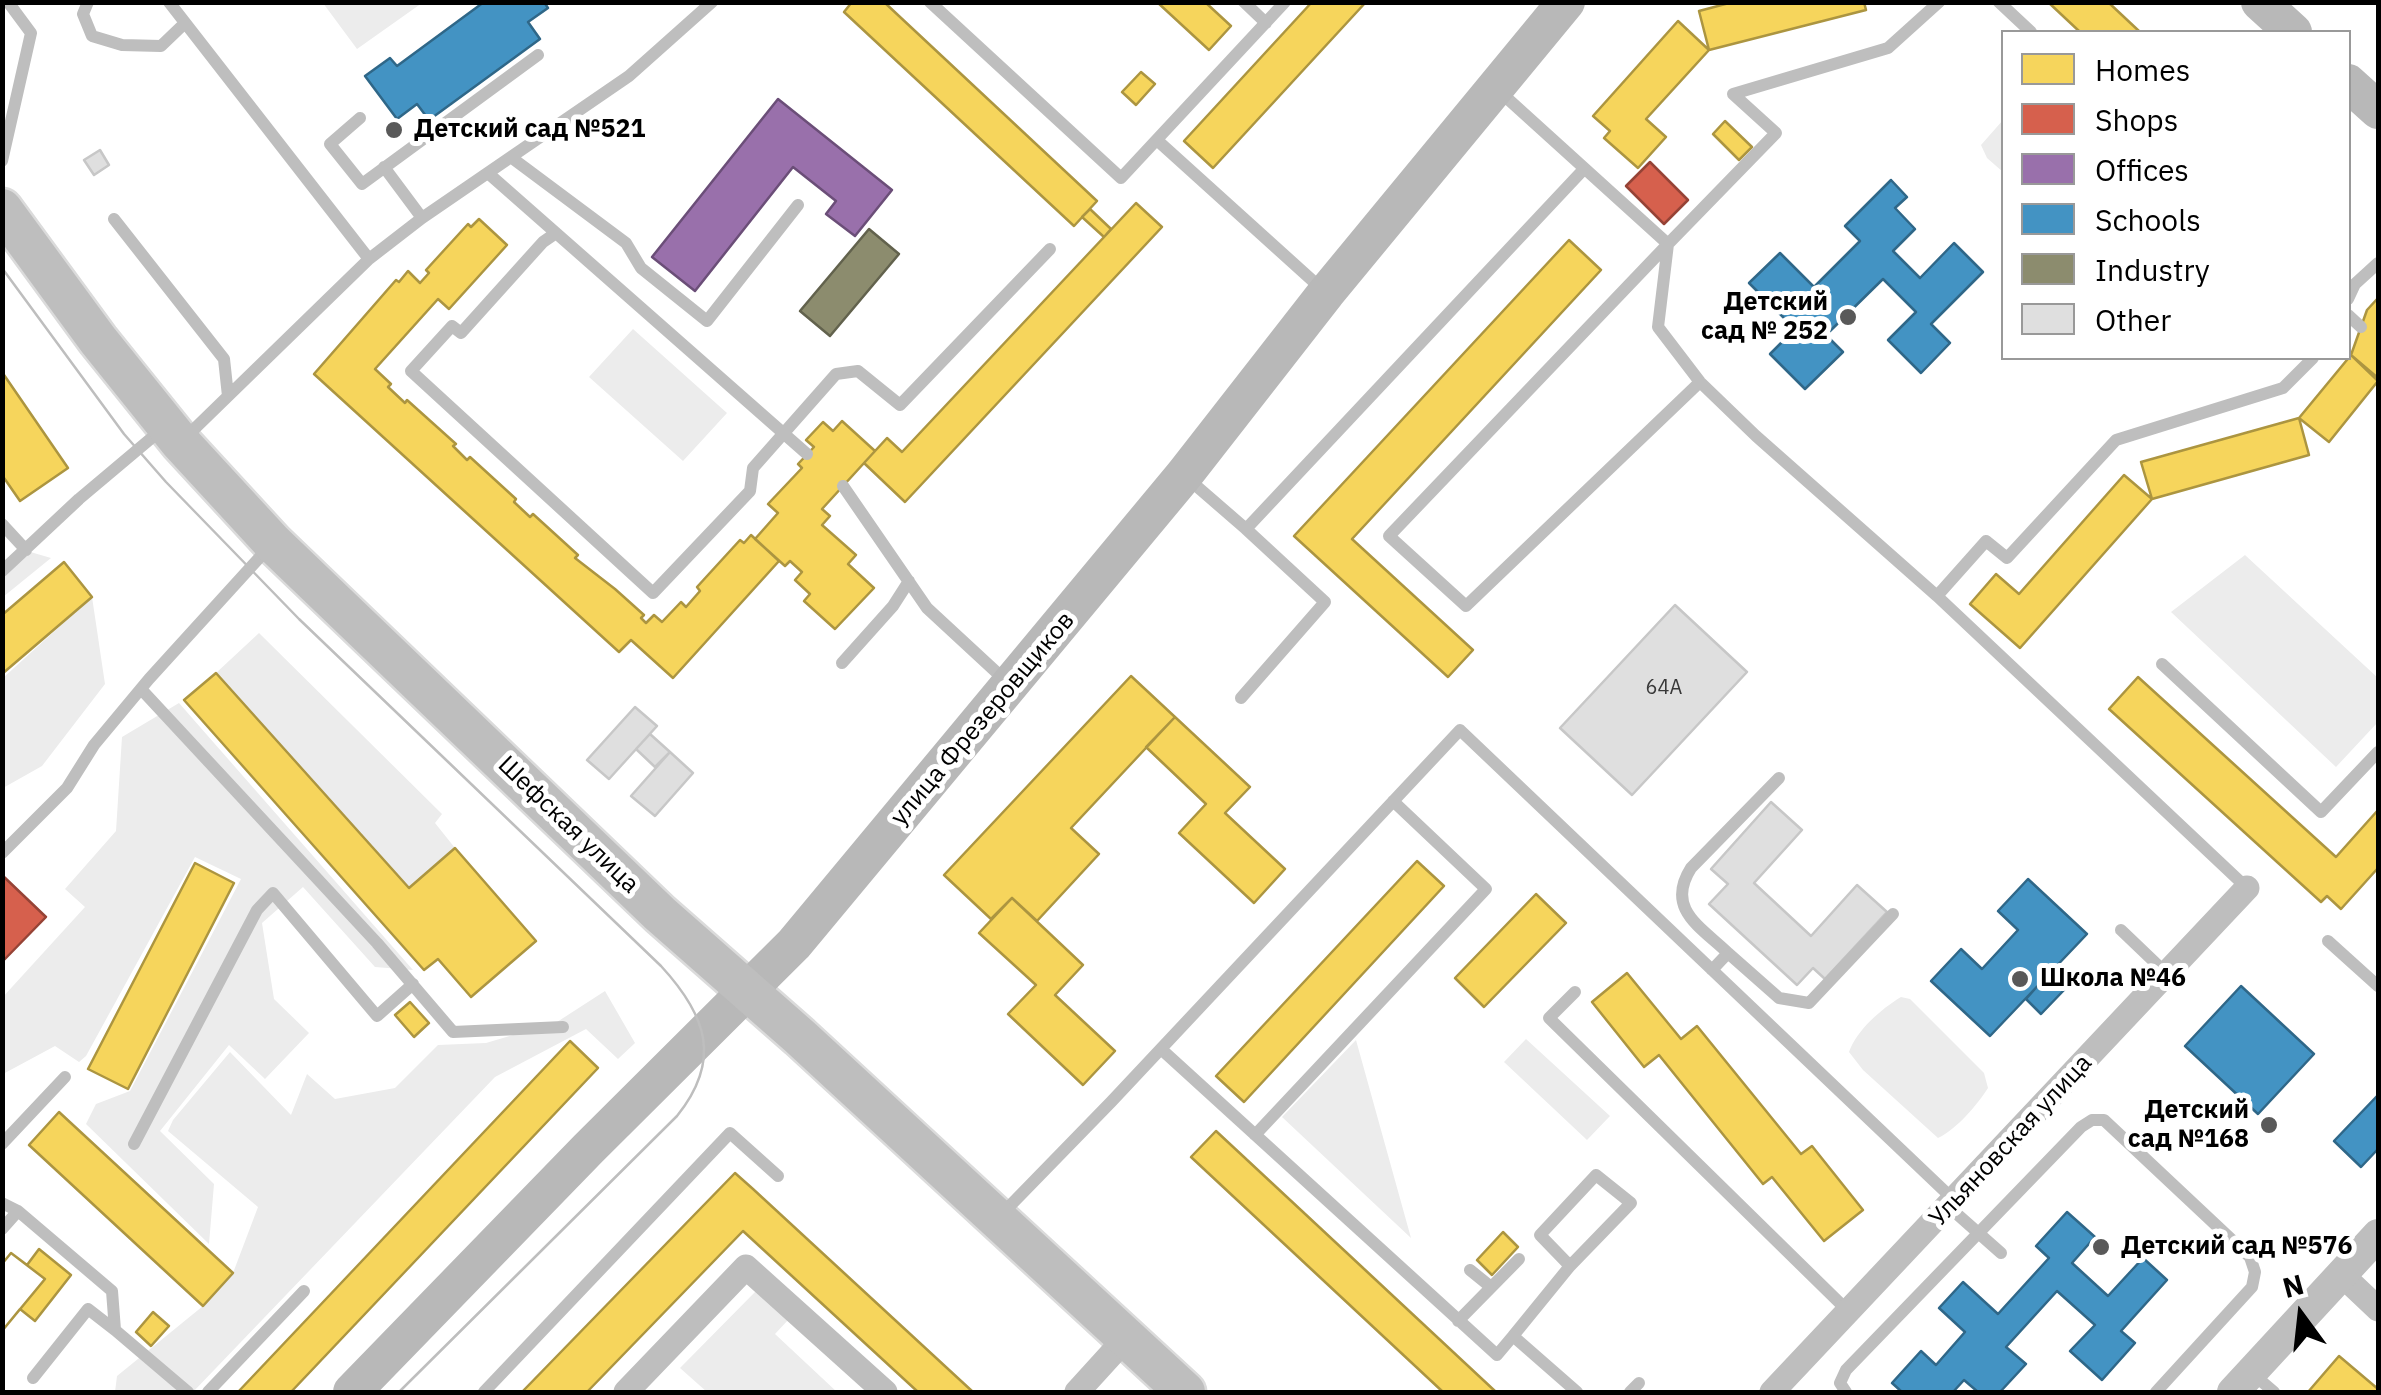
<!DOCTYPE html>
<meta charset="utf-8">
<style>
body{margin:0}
#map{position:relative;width:2381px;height:1395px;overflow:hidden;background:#fff;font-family:"IBM Plex Sans",sans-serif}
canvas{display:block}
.frame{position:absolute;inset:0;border:5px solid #000;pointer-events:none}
.legend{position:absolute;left:2001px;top:30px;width:350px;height:330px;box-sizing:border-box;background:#fff;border:2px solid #999;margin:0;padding:12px 18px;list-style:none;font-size:30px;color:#000}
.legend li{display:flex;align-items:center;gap:20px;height:50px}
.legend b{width:50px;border:2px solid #999}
.north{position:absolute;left:2251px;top:1265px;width:100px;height:100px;-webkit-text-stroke:8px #fff;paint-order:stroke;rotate:345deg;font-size:28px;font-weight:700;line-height:40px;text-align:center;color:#000}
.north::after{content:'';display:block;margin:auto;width:35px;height:45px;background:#000;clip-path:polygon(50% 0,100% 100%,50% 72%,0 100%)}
</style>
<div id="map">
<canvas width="2381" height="1395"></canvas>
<div class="frame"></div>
<ul class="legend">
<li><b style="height:28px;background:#f6d55c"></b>Homes</li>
<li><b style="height:28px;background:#d6604d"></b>Shops</li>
<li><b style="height:28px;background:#9970ab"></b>Offices</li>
<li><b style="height:28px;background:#4393c3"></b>Schools</li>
<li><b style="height:28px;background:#8c8c6e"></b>Industry</li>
<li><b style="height:28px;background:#dfdfdf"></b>Other</li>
</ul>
<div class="north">N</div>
</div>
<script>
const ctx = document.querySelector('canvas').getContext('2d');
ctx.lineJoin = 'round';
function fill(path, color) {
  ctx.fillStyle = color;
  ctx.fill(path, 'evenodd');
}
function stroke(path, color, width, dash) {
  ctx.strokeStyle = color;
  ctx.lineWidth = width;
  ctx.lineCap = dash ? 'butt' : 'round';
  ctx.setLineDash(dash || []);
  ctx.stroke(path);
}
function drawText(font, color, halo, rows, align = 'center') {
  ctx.font = font + ' "IBM Plex Sans",sans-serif';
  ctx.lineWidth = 10;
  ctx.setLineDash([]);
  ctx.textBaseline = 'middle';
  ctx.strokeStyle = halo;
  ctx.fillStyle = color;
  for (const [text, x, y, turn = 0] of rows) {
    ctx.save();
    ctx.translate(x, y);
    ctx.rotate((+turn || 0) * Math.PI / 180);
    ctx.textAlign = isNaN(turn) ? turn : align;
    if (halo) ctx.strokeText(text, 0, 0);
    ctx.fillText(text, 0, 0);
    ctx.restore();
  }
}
fill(new Path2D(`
 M323,3H422L357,49Z
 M2003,120V172L1987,158L1981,145Z
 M633,329L727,413L683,461L589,377Z
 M27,551L51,558L3,597L2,563Z
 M2245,555L2378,678V722L2336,767L2171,612Z
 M92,597L105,684L42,766L3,788V678Z
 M259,633L442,814L435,823L455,848L409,888L216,673Z
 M179,703L413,970L375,967L303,887L262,923L274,999L309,1033L265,1079L229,1045L160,1131L214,1184L209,1244L86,1124L96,1104L130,1091L241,879L195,857L86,1056L79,1062L55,1046L3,1074L2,998L85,907L65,889L116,831L122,737Z
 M605,991L635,1043L618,1059L586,1029L495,1077L193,1392H115L117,1376L203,1306L233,1273L258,1207L168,1131L173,1120L230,1052L291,1115L307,1074L335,1099L395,1088L438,1045L486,1043L557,1022Z
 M1901,997L1910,999L1984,1073L1988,1088C1977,1105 1957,1129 1938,1138L1863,1070L1849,1052C1857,1030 1881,1009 1901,997Z
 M1526,1039L1610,1116L1587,1140L1504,1062Z
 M1356,1040L1411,1238L1282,1117Z
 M756,1291L789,1319L775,1334L837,1392H707L680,1368Z`), '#ececec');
const homes = new Path2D(`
 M852,2H884L1097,201L1074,226L844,12Z
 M1157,2H1205L1231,26L1209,50Z
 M1312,2H1366L1213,168L1184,141Z
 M1733,2H1864L1866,10L1709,50L1699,11Z
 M2048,2H2108L2140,32H2080Z
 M1678,21L1709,50L1646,119L1666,137L1638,168L1604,138L1610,131L1593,116Z
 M1141,72L1155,84L1136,105L1122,92Z
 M1725,121L1752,147L1739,160L1713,134Z
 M1136,203L1162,227L905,502L864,463L887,438L902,452Z
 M1090,209L1111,229L1104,237L1082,217Z
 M479,219L507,245L449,309L438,299L375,369L391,384L388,387L405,403L407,400L456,444L453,446L467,460L470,457L516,499L514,502L530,517L533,514L578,555L575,558L615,589L644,615L641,618L646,623L654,615L662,622L681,602L686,607L700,591L697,587L740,540L744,543L751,535L779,561L673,678L631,640L619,652L314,374L396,280L399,282L408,271L420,283L429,273L426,270L468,224L471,227Z
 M1569,240L1601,270L1352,539L1473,650L1448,677L1294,536Z
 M2378,298V378L2351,355L2367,310Z
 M2351,355L2378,381L2329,442L2299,418Z
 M2,372L68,468L20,501L2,475Z
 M2299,418L2309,455L2152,499L2141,462Z
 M842,421L875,451L822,509L830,516L822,525L856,555L848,564L874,588L835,629L804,601L810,594L795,580L802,572L790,561L785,566L755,539L778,513L768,504L802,468L798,464L814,447L806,440L823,422L833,431Z
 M2124,475L2152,499L2020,648L1970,604L1996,574L2019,594Z
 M64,562L92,597L2,674V615Z
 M216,673L409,888L455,848L536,941L471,997L438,959L424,970L184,700Z
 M1131,676L1175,717L1071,828L1099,854L1037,921L1012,898L991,919L944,875Z
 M2138,677L2336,857L2378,810V868L2341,909L2327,896L2321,902L2109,709Z
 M1175,717L1250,787L1225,813L1285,869L1254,903L1179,833L1206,804L1146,747Z
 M1417,861L1444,886L1244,1102L1216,1076Z
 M195,863L234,883L128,1089L88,1069Z
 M1536,894L1566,923L1484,1007L1455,978Z
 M1012,898L1083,965L1055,995L1115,1051L1083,1085L1008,1014L1036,985L979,933Z
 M1627,973L1681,1039L1697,1026L1801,1154L1812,1146L1863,1210L1824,1241L1772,1177L1763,1184L1659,1055L1644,1067L1592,1002Z
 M410,1002L429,1023L414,1037L395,1015Z
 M570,1041L598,1068L291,1392H238Z
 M59,1112L233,1273L203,1306L29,1145Z
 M1216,1131L1303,1212L1496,1392H1443L1191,1157Z
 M735,1173L753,1189L973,1392H918L743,1231L587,1392H522Z
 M1503,1232L1518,1247L1492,1275L1477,1260Z
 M39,1249L71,1275L35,1321L20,1309L2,1331V1264L11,1253L27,1265Z
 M11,1253L45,1279L2,1331V1264Z
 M153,1312L169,1326L151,1346L136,1332Z
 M2339,1356L2378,1389V1392H2308Z`);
fill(homes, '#f6d55c');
stroke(homes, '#ac9540', 2.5);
const shops = new Path2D(`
 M1650,162L1688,200L1664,224L1626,186Z
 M2,875L46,917L2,962Z`);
fill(shops, '#d6604d');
stroke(shops, '#964336', 2.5);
const offices = new Path2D(`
 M778,99L892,190L855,236L826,214L836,201L793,167L695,291L652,257Z`);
fill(offices, '#9970ab');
stroke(offices, '#6b4e78', 2.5);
const schools = new Path2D(`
 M484,2H544L548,8L528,22L540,39L429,120L417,104L397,119L365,76L390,58L397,66Z
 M1891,180L1907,197L1895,208L1915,229L1893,251L1920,278L1954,243L1983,272L1931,324L1950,343L1921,373L1888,340L1916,312L1883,279L1826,335L1843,352L1805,389L1770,354L1795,329L1749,283L1780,253L1814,287L1860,241L1845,226Z
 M2028,879L2087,934L1990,1036L1931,981L1961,949L1982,969L2018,930L1998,911Z
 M2049,973L2065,989L2041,1014L2026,999Z
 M2241,986L2314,1054L2258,1114L2185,1046Z
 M2378,1095V1149L2361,1167L2334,1141Z
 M2067,1212L2095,1237L2072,1263L2108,1296L2143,1258L2167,1280L2121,1331L2135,1343L2102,1380L2070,1351L2095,1325L2057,1291L2006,1347L2026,1364L2000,1392H1978L1964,1380L1953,1392H1902L1892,1383L1921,1351L1936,1365L1965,1332L1939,1308L1963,1282L1998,1314L2049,1258L2036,1246Z`);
fill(schools, '#4393c3');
stroke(schools, '#2f6788', 2.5);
const industry = new Path2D(`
 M869,229L899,254L830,336L800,311Z`);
fill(industry, '#8c8c6e');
stroke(industry, '#62624d', 2.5);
const building = new Path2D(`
 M100,150L109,165L94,175L84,160Z
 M1675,605L1747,672L1632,795L1560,728Z
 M635,707L657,726L609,779L587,760Z
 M650,734L670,752L655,767L636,749Z
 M670,752L693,773L655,816L631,796Z
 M1771,802L1802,830L1754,883L1811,936L1857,885L1887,912L1825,979L1813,968L1797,985L1709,904L1728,884L1711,869Z`);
fill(building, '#dfdfdf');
stroke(building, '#c7c7c7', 2.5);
const primary = new Path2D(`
 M2,209L98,340L180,442L273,543L660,914L800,1037L1185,1392`);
stroke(primary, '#dbdbdb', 45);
stroke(new Path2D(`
 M88,2L83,14L92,36L122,45L161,46L185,23
 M169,2L369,259
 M930,2L1121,178L1285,2
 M1244,2L1266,23
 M1999,2L2031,32
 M1498,90L1668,244L1776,133L1733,94L1888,48L1939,2
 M360,118L330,144L362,184L538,55
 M1158,141L1324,291
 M512,158L626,243L641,268L707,321L798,205
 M2,161L31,33L8,2
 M384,167L422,218
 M489,174L807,454
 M114,219L224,359L228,396
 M556,233L543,242L461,333L452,326L411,371L653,593L750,491L753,468L836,374L858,371L900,405L1050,249
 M2348,299L2355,284L2378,263
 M2348,315L2361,327
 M1700,382L1466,606L1389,536L1668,244L1658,327L1700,382L1756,436L1937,596L2247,888
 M186,437L369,259L422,218L629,76L712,2
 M1186,477L1246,529L1584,169
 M843,486L927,608L1007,682
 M2,524L26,550
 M2,571L79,499L161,430
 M1937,596L1986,541L2007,558L2116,440L2283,388L2313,358
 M842,663L893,606L909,581
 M2162,664L2321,812L2378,752
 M141,689L377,943L453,1032L563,1027
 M1241,698L1325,602L1246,529
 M2,853L67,788L94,745L149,679L270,546
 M2121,930L2167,974
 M2328,941L2378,986
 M1728,953L1779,998L1809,1003L1893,914
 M1712,970L1728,953C1701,927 1665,909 1691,868L1779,778
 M1575,992L1549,1018L1849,1312
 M1161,1049L1497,1355L1513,1336L1577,1392
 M1255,1135L1486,889L1393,801
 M2,1144L65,1077
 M134,1144L257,910L273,893L377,1016L413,984
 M2,1203L18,1211L2,1229
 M1949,1207L2001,1253
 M18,1211L112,1291L115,1330L188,1392
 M1000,1216L1111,1102L1460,730L1955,1201
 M1470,1270L1491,1287
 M1458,1321L1519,1259
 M1513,1336L1570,1266L1631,1203L1596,1175L1540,1235L1570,1266
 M2253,1374L2274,1392
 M33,1378L88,1309L115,1330
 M208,1392L304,1291
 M484,1392L730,1133L778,1176
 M1630,1392L1639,1383
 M1846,1392L1840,1383L1846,1370L2081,1127L2092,1120H2104L2250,1257L2255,1272L2252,1287L2156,1392`), '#bebebe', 12);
stroke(new Path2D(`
 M2341,1274L2378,1309
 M626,1392L746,1267L885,1392
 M1077,1392L1127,1337
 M1772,1392L2247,888`), '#bebebe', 25);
stroke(new Path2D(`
 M2233,1392L2378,1235`), '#bebebe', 32);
stroke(new Path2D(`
 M2260,2L2293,32
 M2348,83L2378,110
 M352,1392L588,1149L794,944L1184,475L1326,293L1566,2`), '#b8b8b8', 38);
stroke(primary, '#bebebe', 40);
stroke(new Path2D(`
 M2,268L124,434L166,482L299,619L661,966C707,1016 722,1060 677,1116L399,1392`), '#bebebe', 2.5);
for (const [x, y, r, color] of [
 [394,130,10,"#595959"],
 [1848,317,10,"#595959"],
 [2020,979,10,"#595959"],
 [2269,1125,10,"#595959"],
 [2101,1247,10,"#595959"]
]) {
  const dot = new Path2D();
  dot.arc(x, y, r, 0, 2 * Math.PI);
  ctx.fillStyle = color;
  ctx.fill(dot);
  stroke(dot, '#fff', 4);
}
drawText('20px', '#383838', null, [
 ["64А",1664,688]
]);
drawText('bold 25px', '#000', '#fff', [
 ["Детский сад №521",414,130],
 ["Детский",1828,303,"right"],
 ["сад № 252",1828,332,"right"],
 ["Школа №46",2040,979],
 ["Детский",2249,1111,"right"],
 ["сад №168",2249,1140,"right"],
 ["Детский сад №576",2121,1247]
], 'left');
drawText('25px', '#000', '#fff', [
 ["улица Фрезеровщиков",983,719,-50],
 ["Шефская улица",568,825,44],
 ["Ульяновская улица",2011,1141,-47]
]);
</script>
